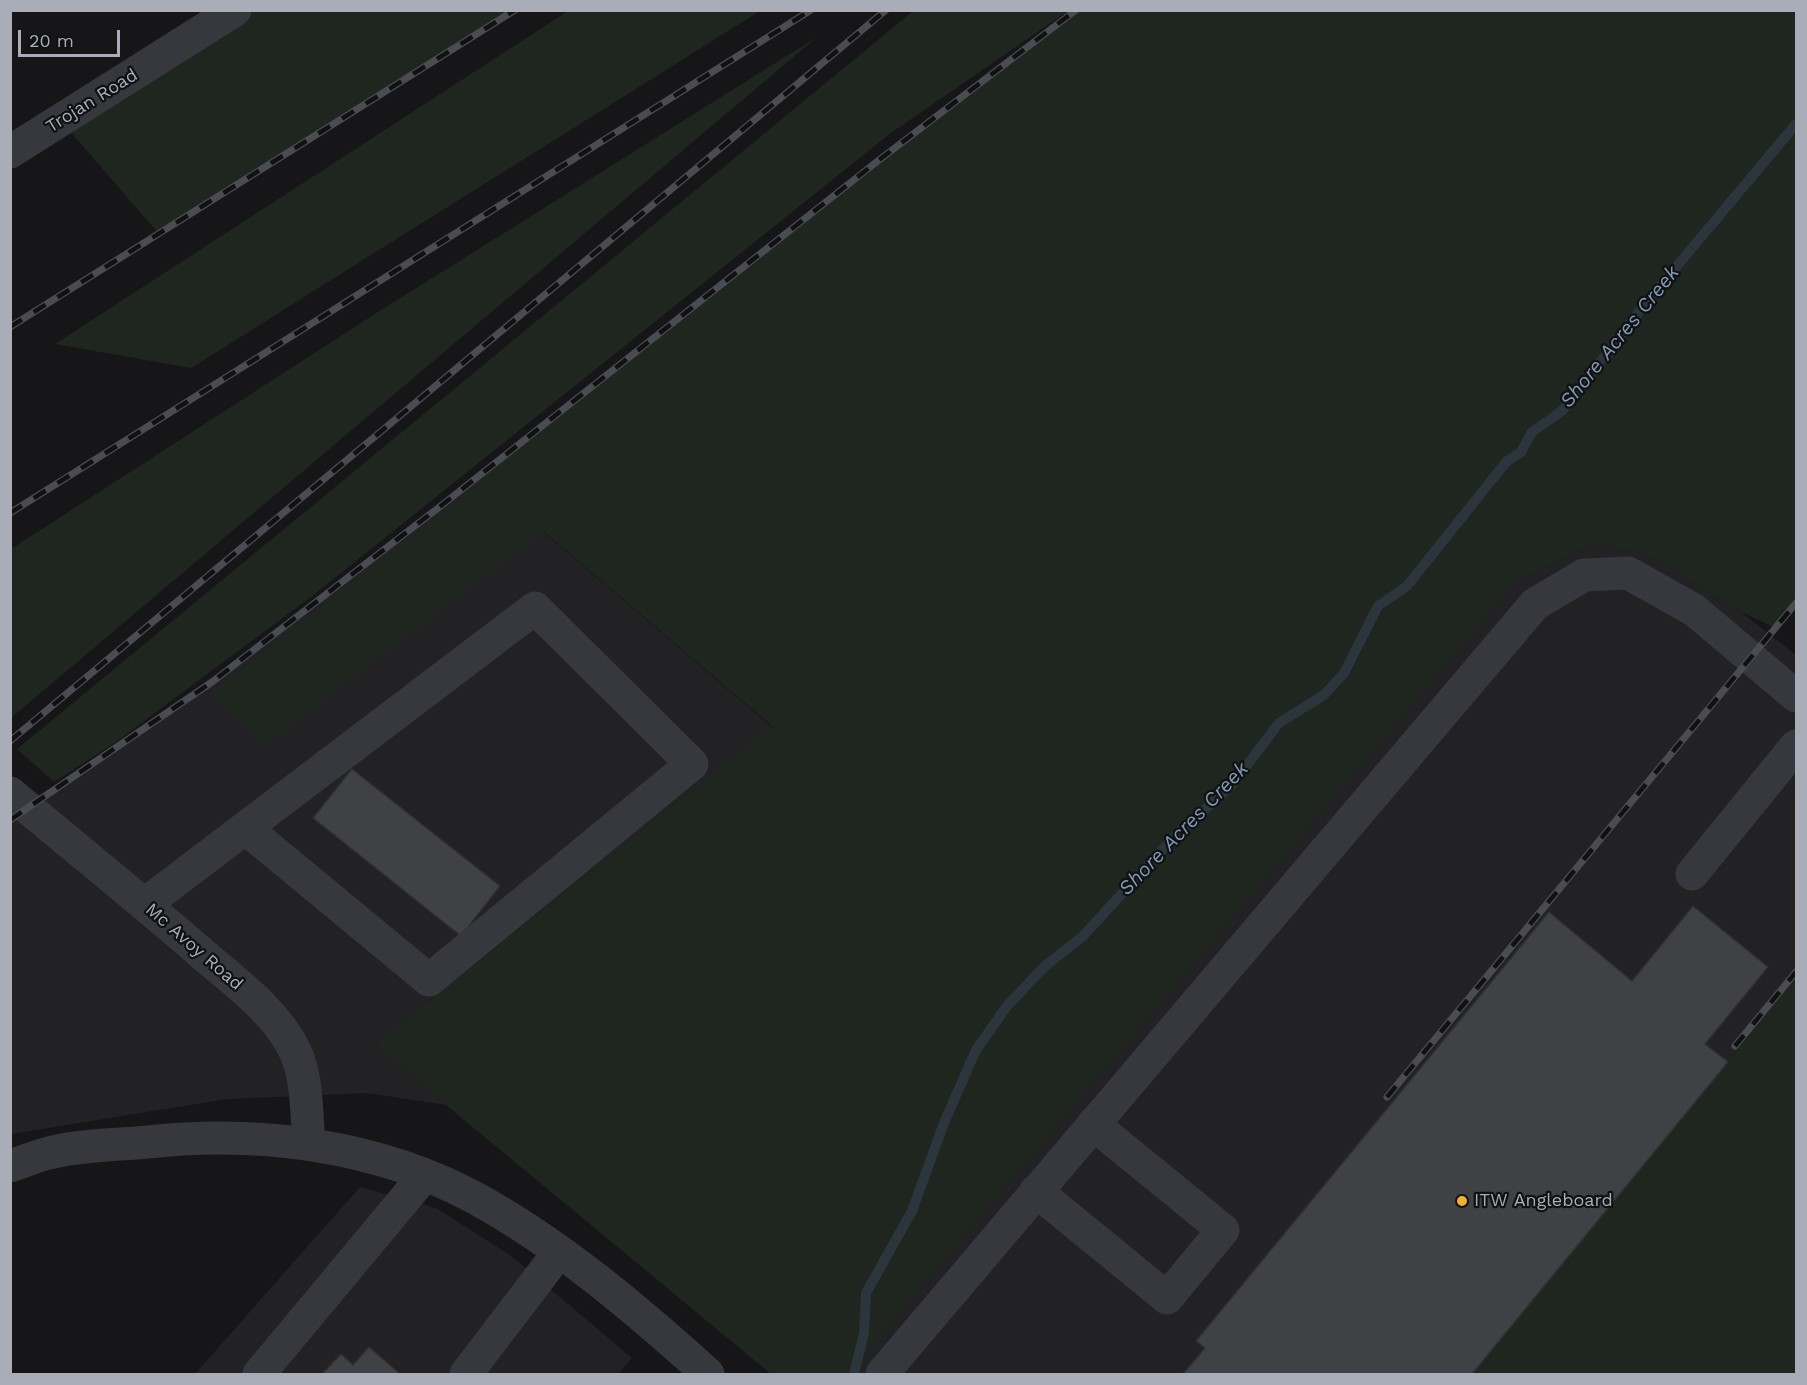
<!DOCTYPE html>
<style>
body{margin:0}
#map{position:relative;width:1807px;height:1385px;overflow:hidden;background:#161618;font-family:"Work Sans",sans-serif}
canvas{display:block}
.frame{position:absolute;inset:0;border:12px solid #a8adb8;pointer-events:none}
.scale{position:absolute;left:18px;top:30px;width:102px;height:27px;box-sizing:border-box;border:3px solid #a8adb8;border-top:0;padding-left:8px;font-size:18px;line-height:21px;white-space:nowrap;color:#a8adb8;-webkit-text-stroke:4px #111113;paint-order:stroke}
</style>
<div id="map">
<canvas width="1807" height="1385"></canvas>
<div class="frame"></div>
<div class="scale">20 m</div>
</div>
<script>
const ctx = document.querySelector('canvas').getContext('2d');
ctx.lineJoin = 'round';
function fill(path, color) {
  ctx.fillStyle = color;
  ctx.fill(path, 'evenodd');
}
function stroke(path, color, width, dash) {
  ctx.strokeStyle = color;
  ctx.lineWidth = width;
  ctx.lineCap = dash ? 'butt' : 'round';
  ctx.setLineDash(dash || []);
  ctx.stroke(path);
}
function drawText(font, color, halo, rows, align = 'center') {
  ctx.font = font + ' "Work Sans",sans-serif';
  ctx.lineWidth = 4.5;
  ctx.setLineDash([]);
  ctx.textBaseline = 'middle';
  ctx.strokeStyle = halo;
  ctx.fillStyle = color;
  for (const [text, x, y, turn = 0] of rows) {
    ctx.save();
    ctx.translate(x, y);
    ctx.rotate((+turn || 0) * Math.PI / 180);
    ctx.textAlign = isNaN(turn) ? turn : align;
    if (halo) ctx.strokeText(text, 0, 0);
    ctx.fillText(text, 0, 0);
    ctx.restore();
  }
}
fill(new Path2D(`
 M478,476L773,728L376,1043L446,1105L367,1093L227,1099L11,1134V820L212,682Z
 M1597,543L1649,555L1741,612L1796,655V977L1472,1374H848L1517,580Z
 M360,1187L436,1208L510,1255L632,1358L618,1374H195Z`), '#222225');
fill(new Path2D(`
 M235,11H510L159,234L61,121Z
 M568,11H760L191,368L55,344Z
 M913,11H1068L891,133L311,597L116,742L54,782L17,749Z
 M1076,11H1796V603L1776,628L1741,612L1649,555L1597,543L1517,580L848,1374H771L446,1105L376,1043L773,727L543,531L265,745L211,692L483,481L478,476L879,160Z
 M817,37L11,718V549L381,310Z
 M1796,977V1374H1472Z`), '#1e261f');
stroke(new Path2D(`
 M854,1374L864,1333L866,1293L912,1211L944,1123L976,1050L1007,1006L1044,967L1083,936L1176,835L1232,785L1279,723L1324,695L1344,673L1378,606L1407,586L1506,462L1521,452L1532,432L1562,411L1645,304L1796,124`), '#2c353c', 10);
const building = new Path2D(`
 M352,769L500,886L461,936L313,818Z
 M1693,906L1768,967L1705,1044L1728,1062L1472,1374H1183L1205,1348L1196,1341L1549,912L1632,981Z
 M369,1347L400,1374H322L341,1354L353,1365Z`);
fill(building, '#404145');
stroke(building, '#303034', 1.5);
stroke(new Path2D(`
 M10,152L235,10
 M10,793C73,846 137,897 199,951C232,980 274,1009 294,1049C308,1077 306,1112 309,1143
 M1692,874L1796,746
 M145,904L535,608L692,764L429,980L245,828
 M10,1166C23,1162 36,1156 49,1153C80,1145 116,1145 148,1142C259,1130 378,1145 477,1199C562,1246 637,1310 708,1374
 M1036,1191L1167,1298L1223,1230L1093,1124
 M259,1374L424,1176
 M466,1374L559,1252
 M882,1374L1535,604L1584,575L1628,573L1694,610L1796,696`), '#37383d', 33);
const rail = new Path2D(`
 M10,327L515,10
 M10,513L811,10
 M10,741L886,10
 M10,820L212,682L442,505L879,160L1076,10
 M1735,1046L1796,972
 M1387,1097L1796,603`);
stroke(rail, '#4a4c52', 7);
stroke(rail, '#111113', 4.5, [14]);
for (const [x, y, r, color] of [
 [1462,1201,6,"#f2b134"]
]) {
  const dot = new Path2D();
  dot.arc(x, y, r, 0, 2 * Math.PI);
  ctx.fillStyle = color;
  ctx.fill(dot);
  stroke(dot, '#111113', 2);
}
drawText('18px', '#a8adb8', '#111113', [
 ["Trojan Road",92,101,-32],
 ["Mc Avoy Road",194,947,41]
]);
drawText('18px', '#a8adb8', '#111113', [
 ["ITW Angleboard",1474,1201]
], 'left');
drawText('italic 20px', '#7f9bb3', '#111113', [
 ["Shore Acres Creek",1620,337,-51],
 ["Shore Acres Creek",1184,829,-46]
]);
</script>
